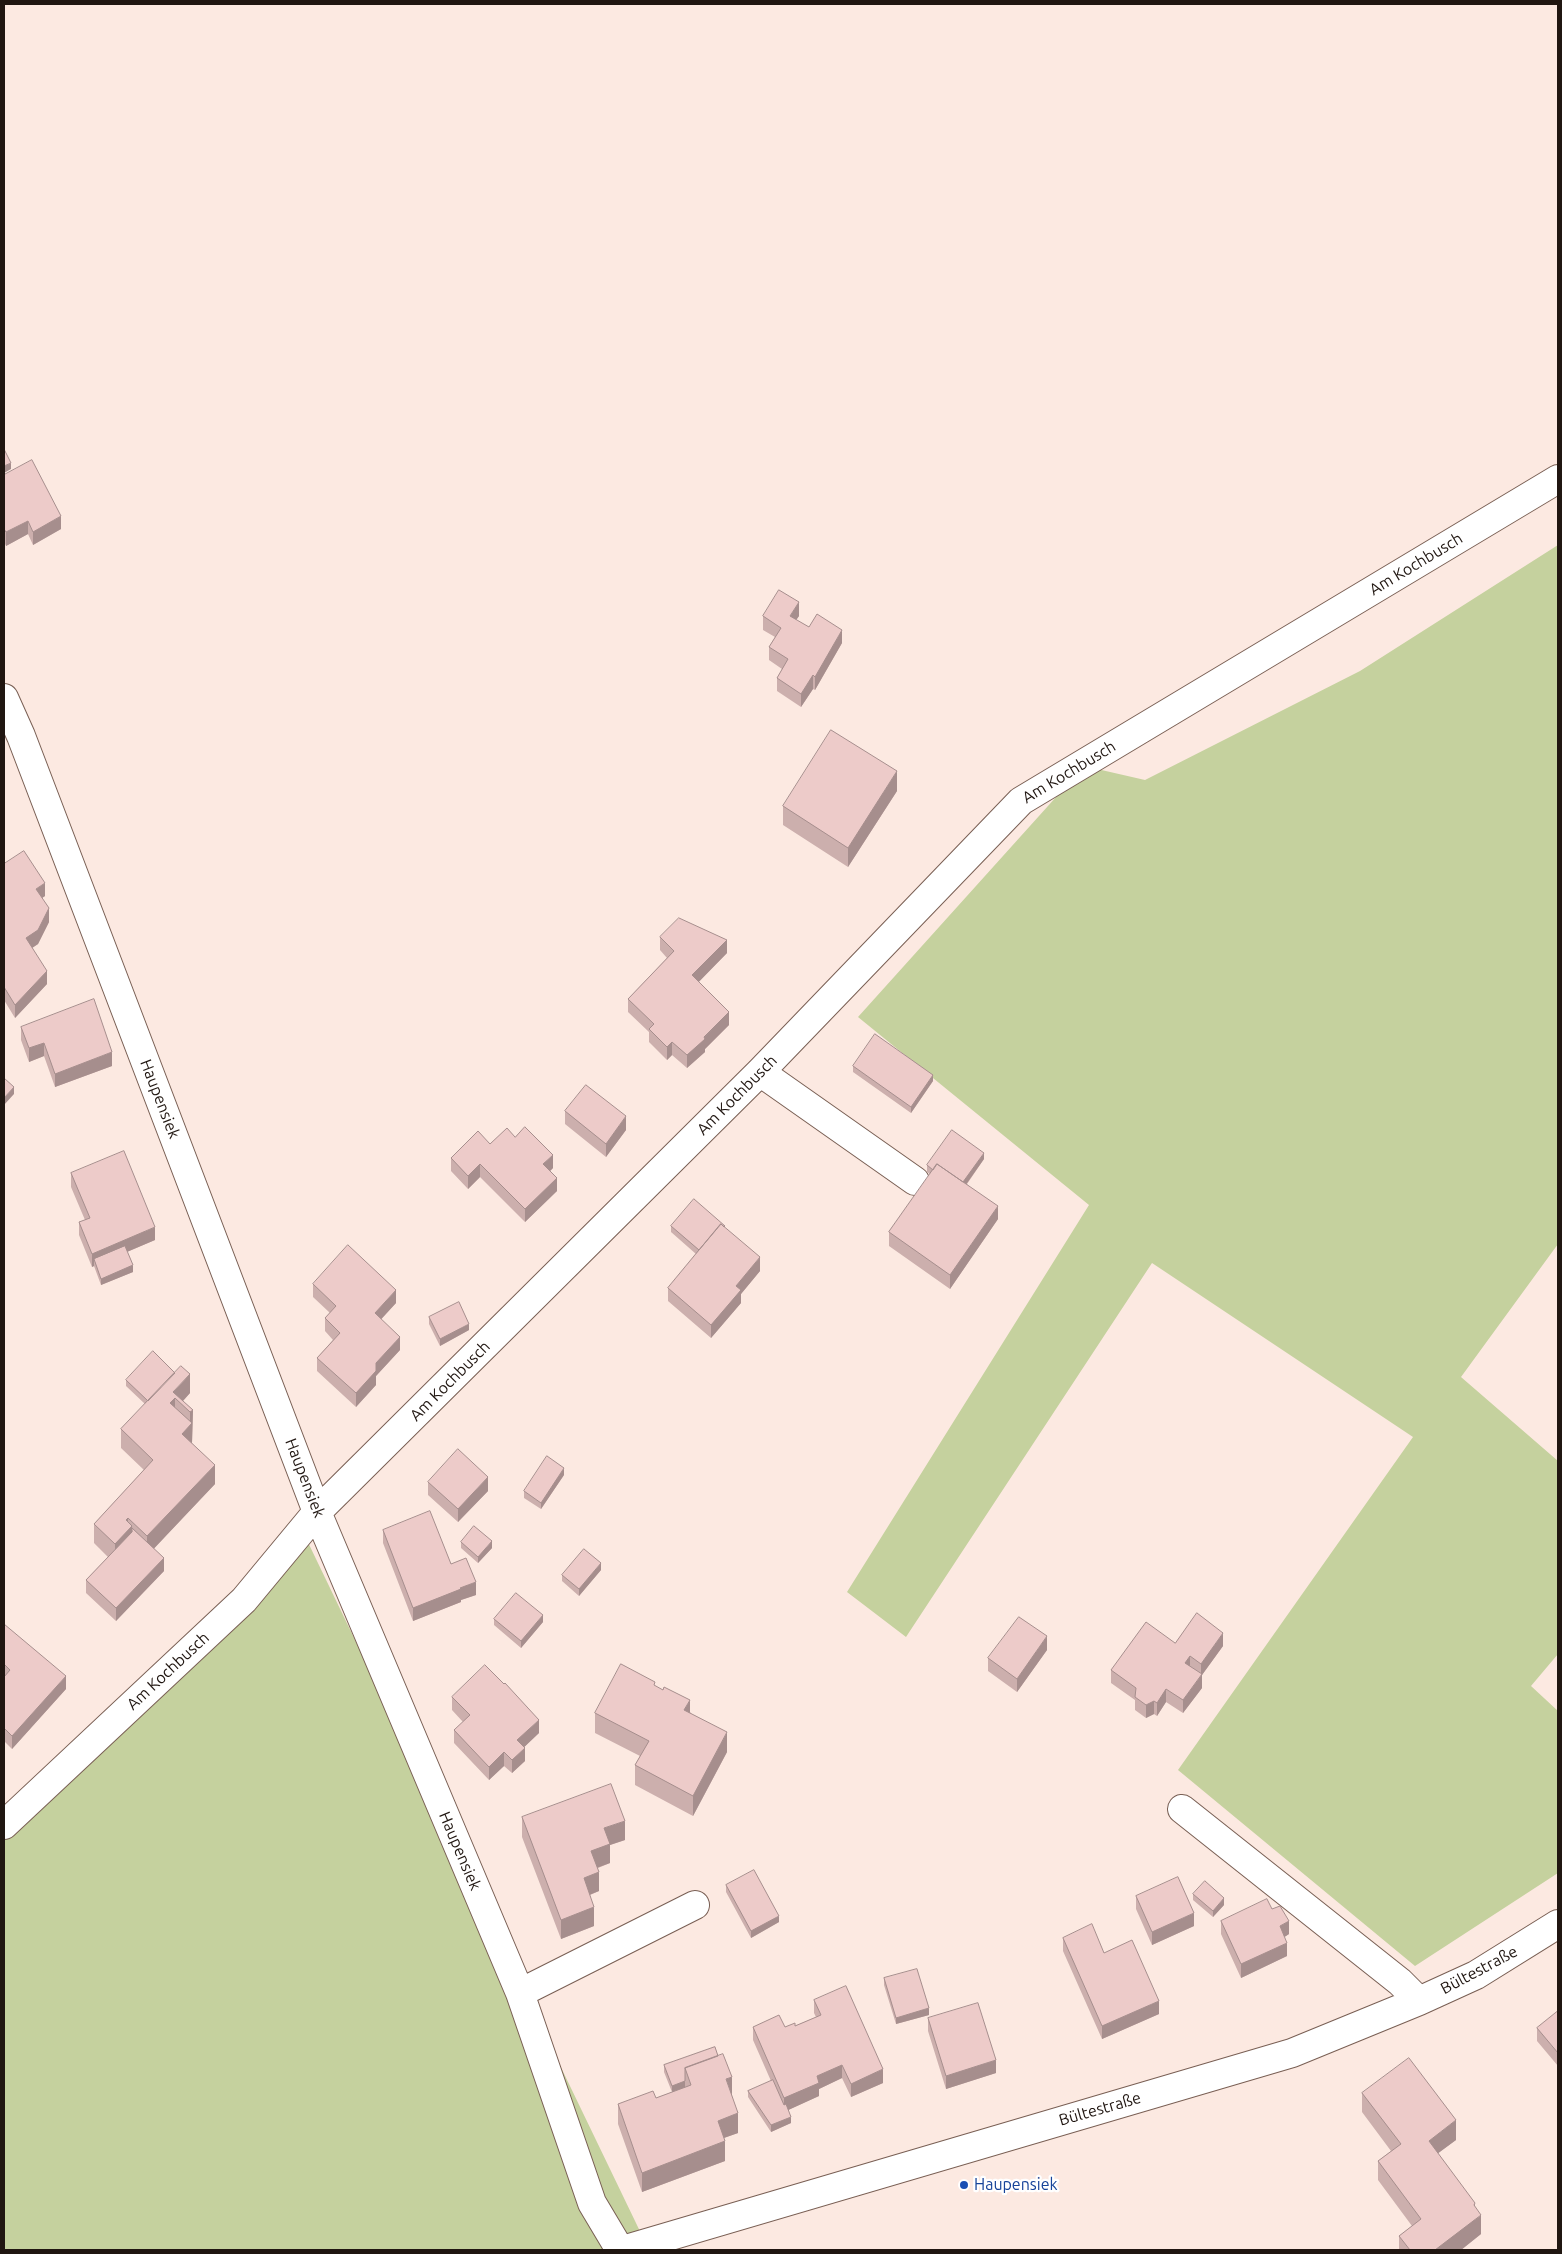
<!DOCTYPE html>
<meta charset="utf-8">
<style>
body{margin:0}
#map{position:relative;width:1562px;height:2254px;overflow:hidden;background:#fce9e1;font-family:Ubuntu,sans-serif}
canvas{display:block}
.frame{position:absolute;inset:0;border:5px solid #201611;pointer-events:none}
</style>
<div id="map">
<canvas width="1562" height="2254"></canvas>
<div class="frame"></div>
</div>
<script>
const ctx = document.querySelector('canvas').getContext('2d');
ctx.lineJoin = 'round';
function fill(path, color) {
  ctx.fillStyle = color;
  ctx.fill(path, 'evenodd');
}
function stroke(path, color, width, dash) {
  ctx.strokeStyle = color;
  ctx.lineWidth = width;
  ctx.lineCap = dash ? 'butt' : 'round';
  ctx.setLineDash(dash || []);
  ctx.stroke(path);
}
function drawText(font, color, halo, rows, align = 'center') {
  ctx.font = font + ' Ubuntu,sans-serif';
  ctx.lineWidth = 4.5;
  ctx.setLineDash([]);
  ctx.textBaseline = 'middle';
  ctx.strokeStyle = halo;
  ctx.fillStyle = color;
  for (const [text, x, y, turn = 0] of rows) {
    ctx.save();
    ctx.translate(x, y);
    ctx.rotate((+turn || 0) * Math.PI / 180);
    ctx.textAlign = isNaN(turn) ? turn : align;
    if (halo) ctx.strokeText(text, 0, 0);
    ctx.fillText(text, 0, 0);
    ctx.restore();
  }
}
fill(new Path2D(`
 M1558,545V1244L1461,1377L1558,1461V1654L1531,1686L1558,1711V1873L1415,1966L1178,1770L1413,1437L1152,1263L906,1637L847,1592L1089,1205L858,1017L1084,766L1145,780L1360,671Z
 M303,1532L649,2250H4V1832Z`), '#c5d19e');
const minor = new Path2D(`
 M4,698L21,736L317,1512L520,1993L592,2203L620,2250
 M760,1072L915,1181
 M1182,1809L1400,1982L1419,2001
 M4,1825L244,1600L317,1512L760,1072L1021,801L1558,479
 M520,1993L695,1905
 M623,2250L1292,2053L1419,2001L1476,1975L1558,1924`);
stroke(minor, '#795f54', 30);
stroke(minor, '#fff', 28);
fill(new Path2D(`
 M4,475L61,529L33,545L28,534L6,546L4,542Z
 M763,616H799L796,620L809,627L842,643L815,690L813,689L801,707L777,691V678L782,669L769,660V647L775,637L763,630Z
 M897,791L848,867L783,825V806Z
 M4,864L45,896L42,898L49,922L38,944L32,948L47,984L15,1018L4,1000Z
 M660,937L727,953L698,982L729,1025L705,1049V1052L687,1068L672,1055L667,1060L649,1042V1032L628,1012V999L667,958L660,950Z
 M21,1027L112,1066L55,1087L44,1056L29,1062L21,1040Z
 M853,1066L933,1081L911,1113L853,1072Z
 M565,1111L626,1130L606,1157L565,1124Z
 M515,1137L553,1168L550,1171L557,1191L525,1222L480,1177L468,1189L451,1171V1158L490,1144Z
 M984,1159L967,1184L998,1219L950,1289L889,1246V1232L930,1174L927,1172V1165Z
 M71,1173L155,1240L127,1252L133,1272L101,1285L94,1266L92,1267L79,1235V1222L85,1220L71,1187Z
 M671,1226L725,1228L760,1271L741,1294V1303L711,1338L668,1301V1288L696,1254L671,1232Z
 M313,1284L396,1303L381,1319L400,1350L376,1376V1385L356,1407L317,1371V1358L333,1340L325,1331V1318L330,1313L313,1297Z
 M429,1317L469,1330L440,1346L429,1324Z
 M126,1380L190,1393L183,1401L193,1410L192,1443L215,1484L154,1548L164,1571L116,1621L86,1593V1580L108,1557L94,1543V1524L144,1470L121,1448V1429L145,1404L126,1386Z
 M564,1475L541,1509L524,1498V1491Z
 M428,1482L488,1491L458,1522L428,1495Z
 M383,1530L451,1564L476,1595L461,1600V1602L413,1621L383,1543Z
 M461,1542L492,1548L478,1563L461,1548Z
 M601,1570L579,1596L562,1581V1575Z
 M494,1619L543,1622L521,1648L494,1625Z
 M4,1624L66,1689L12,1749L4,1741Z
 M1175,1643L1223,1646L1202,1675V1688L1183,1713L1166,1702L1157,1716L1154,1714L1146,1718L1135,1710V1700L1111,1683V1670Z
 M1047,1650L1017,1692L988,1671V1658Z
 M655,1686L690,1712L727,1752L693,1816L635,1785V1765L640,1756L595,1733V1713Z
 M452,1697L539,1733L524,1747L525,1761L512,1773L504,1766L489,1780L454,1743V1730L463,1722L452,1710Z
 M522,1817L625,1840L610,1845V1863L598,1868L599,1891L590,1895L594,1926L561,1939L522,1837Z
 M726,1885L779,1922L751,1938L726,1892Z
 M1193,1894L1224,1905L1213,1917L1193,1900Z
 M1136,1896L1194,1926L1152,1945L1136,1909Z
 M1272,1909L1289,1934L1284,1937L1287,1956L1241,1978L1221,1934V1921Z
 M1063,1938L1104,1953L1159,2014L1102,2039L1063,1951Z
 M884,1978L929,2015L896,2024L884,1985Z
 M814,2000L883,2083L851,2097L842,2078L819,2089V2096L788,2110L791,2123L771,2132L748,2097V2091L771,2081L753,2040V2027H785L795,2026L816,2017L814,2013Z
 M1558,2011V2066L1537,2041V2028Z
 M928,2018L996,2073L946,2089L928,2031Z
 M715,2047L732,2096L738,2133L724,2138L725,2161L642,2192L618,2124V2104L656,2098L672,2092L664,2072V2065Z
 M1362,2093L1456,2140L1438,2153L1475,2207L1481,2234L1461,2250H1399V2236L1412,2226L1378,2180V2161L1391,2151L1362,2112Z`), '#ccafad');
fill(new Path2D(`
 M11,463V469L4,473V466Z
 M61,516V529L33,545V532Z
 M28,521V534L6,546V532Z
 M799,602V616L790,629V616Z
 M842,630V643L815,690V677Z
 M813,675V689L801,707V694Z
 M897,771V791L848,867V848Z
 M45,883V896L36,902V889Z
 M49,908V922L38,944L26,952V938Z
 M727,940V953L692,989V975Z
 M47,971V984L15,1018V1005Z
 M729,1012V1025L705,1049V1052L687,1068V1055Z
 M672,1042V1055L667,1060V1047Z
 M44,1043V1056L29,1062V1048Z
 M112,1052V1066L55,1087V1074Z
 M933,1075V1081L911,1113V1107Z
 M14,1087V1094L4,1105V1098Z
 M626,1116V1130L606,1157V1144Z
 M984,1153V1159L960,1193V1186Z
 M553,1155V1168L543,1178V1164Z
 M480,1164V1177L468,1189V1176Z
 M557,1178V1191L525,1222V1209Z
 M998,1206V1219L950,1289V1275Z
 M155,1227V1240L96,1265L94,1259V1266L92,1267V1254Z
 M760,1257V1271L741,1294V1303L711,1338V1325L736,1286Z
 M133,1265V1272L101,1285V1279Z
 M396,1290V1303L375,1326V1313Z
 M469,1324V1330L440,1346V1339Z
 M400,1337V1350L376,1376V1385L356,1407V1393L376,1363Z
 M190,1374V1393L181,1403L175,1398V1417L154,1413Z
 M193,1410L192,1443L182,1454V1434L190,1425V1412Z
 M215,1465V1484L147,1556V1536Z
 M564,1468V1475L541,1509V1503Z
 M488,1477V1491L458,1522V1509Z
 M128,1518V1528L132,1526V1545L115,1563V1544L126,1520Z
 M492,1541V1548L478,1563V1557Z
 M164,1558V1571L116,1621V1608Z
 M601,1563V1570L579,1596V1589Z
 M476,1582V1595L461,1600V1602L413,1621V1608L460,1588Z
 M543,1615V1622L521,1648V1641Z
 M1223,1633V1646L1202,1675V1688L1183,1713V1700L1201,1676V1664Z
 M1047,1636V1650L1017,1692V1679Z
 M1190,1656V1670L1185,1663Z
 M66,1676V1689L12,1749V1736Z
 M1166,1689V1702L1157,1716V1703Z
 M690,1700V1719L684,1710Z
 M1154,1701V1714L1146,1718V1705Z
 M539,1720V1733L517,1754V1740Z
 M727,1732V1752L693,1816V1796Z
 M525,1748V1761L512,1773V1760Z
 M504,1752V1766L489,1780V1767Z
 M625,1821V1840L610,1845V1863L591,1870V1851L604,1828Z
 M599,1872V1891L584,1897V1878Z
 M1224,1898V1905L1213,1917V1911Z
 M594,1907V1926L561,1939V1920Z
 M1194,1913V1926L1152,1945V1932Z
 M779,1916V1922L751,1938V1931Z
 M1289,1921V1934L1280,1940V1926Z
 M1287,1943V1956L1241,1978V1964Z
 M1159,2001V2014L1102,2039V2026Z
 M929,2008V2015L896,2024V2018Z
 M996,2060V2073L946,2089V2076Z
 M842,2065V2078L819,2089V2096L784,2112V2098L817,2076Z
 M883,2069V2083L851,2097V2084Z
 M732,2077V2096L726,2079Z
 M685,2081V2088L672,2092V2086Z
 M738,2113V2133L718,2140V2121Z
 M791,2117V2123L771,2132V2125Z
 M1456,2120V2140L1429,2160V2141Z
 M725,2141V2161L642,2192V2173Z
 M1475,2203V2220L1481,2215V2234L1461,2250H1435Z`), '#a68e8d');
const building = new Path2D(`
 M4,449L11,463L4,466Z
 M32,460L61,516L33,532L28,521L6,532L4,529V475Z
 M779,590L799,602L790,616L809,627L817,614L842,630L815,677L813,675L801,694L777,678L788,659L769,647L781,628L763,616Z
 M831,730L897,771L848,848L783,806Z
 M24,851L45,883L36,889L49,908L38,930L26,938L47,971L15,1005L4,987V864Z
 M679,918L727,940L692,975L729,1012L704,1037L705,1039L687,1055L672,1042L667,1047L649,1029L654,1024L628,999L674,951L660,937Z
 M94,999L112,1052L55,1074L44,1043L29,1048L21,1027Z
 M875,1034L933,1075L911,1107L853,1066Z
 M4,1078L14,1087L4,1098Z
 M586,1085L626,1116L606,1144L565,1111Z
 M525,1127L553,1155L543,1164L557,1178L525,1209L480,1164L468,1176L451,1158L478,1131L490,1144L507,1128L515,1137Z
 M952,1130L984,1153L963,1182L937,1164L933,1170L927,1165Z
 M124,1151L155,1227L92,1254L79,1222L90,1218L71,1173Z
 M937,1164L998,1206L950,1275L889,1232Z
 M694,1199L725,1226L724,1227L721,1224L699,1250L671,1226Z
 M721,1224L760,1257L736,1286L741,1290L711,1325L668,1288Z
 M348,1245L396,1290L375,1313L400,1337L376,1363V1371L356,1393L317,1358L340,1333L325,1318L336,1306L313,1284Z
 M125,1246L133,1265L101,1279L94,1259Z
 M459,1302L469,1324L440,1339L429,1317Z
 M153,1351L175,1373L148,1401L126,1380Z
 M181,1366L190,1374L173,1392L193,1410L190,1412L175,1398L170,1403L192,1423L182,1434L215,1465L147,1536L128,1518L126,1520L132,1526L115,1544L94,1524L153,1460L121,1429Z
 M458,1449L488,1477L458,1509L428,1482Z
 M547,1456L564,1468L541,1503L524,1491Z
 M430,1511L451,1564L466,1558L476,1582L460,1588L461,1589L413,1608L383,1530Z
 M474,1526L492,1541L478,1557L461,1542Z
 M132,1528L164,1558L116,1608L86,1580L132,1532Z
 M584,1549L601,1563L579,1589L562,1575Z
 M516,1593L543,1615L521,1641L494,1619Z
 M1197,1613L1223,1633L1201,1664L1190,1656L1185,1663L1202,1674L1183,1700L1166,1689L1157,1703L1154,1701L1146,1705L1135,1697L1136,1688L1111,1670L1146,1622L1175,1643Z
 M1019,1617L1047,1636L1017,1679L988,1658Z
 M4,1624L66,1676L12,1736L4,1728V1677L10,1670L4,1664Z
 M621,1664L655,1682L654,1685L663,1690L664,1687L690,1700L684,1710L727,1732L693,1796L635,1765L649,1741L595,1713Z
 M485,1665L504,1684L505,1683L539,1720L517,1740L525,1748L512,1760L504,1752L489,1767L454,1730L470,1715L452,1697Z
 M611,1784L625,1821L604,1828L610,1844L591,1851L599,1872L584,1878L594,1907L561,1920L522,1817Z
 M754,1870L779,1916L751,1931L726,1885Z
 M1178,1877L1194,1913L1152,1932L1136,1896Z
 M1205,1881L1224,1898L1213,1911L1193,1894Z
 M1267,1899L1272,1909L1280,1906L1289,1921L1280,1926L1287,1943L1241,1964L1221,1921Z
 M1092,1924L1104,1953L1132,1940L1159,2001L1102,2026L1063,1938Z
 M917,1969L929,2008L896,2018L884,1978Z
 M846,1986L883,2069L851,2084L842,2065L817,2076L819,2083L784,2098L753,2027L779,2015L785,2027L795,2023V2026L821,2015L814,2000Z
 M978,2003L996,2060L946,2076L928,2018Z
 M1558,2011V2053L1537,2028Z
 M715,2047L718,2056L685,2068V2081L672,2086L664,2065Z
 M723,2054L732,2077L726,2079L738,2113L718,2121L725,2141L642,2173L618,2104L653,2091L656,2098L691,2085L685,2068Z
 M1409,2058L1456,2120L1429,2141L1475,2203L1474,2205L1481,2215L1435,2250H1410L1399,2236L1421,2219L1378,2161L1401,2144L1362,2093Z
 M773,2080L784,2105L786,2104L791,2117L771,2125L748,2091Z`);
fill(building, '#edcbc9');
stroke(building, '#a68e8d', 1);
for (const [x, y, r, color] of [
 [964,2185,5,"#1a4fb4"]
]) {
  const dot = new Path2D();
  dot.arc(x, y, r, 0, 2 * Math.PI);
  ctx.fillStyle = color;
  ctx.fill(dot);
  stroke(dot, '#fff', 2);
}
drawText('16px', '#201611', '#fff', [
 ["Am Kochbusch",1416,564,-31],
 ["Am Kochbusch",1069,772,-31],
 ["Am Kochbusch",737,1095,-45],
 ["Haupensiek",160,1099,69],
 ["Am Kochbusch",450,1381,-45],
 ["Haupensiek",305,1478,69],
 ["Am Kochbusch",168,1671,-43],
 ["Haupensiek",460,1851,67],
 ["Bültestraße",1479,1970,-28],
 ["Bültestraße",1100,2109,-16]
]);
drawText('16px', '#164399', '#fff', [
 ["Haupensiek",974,2185]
], 'left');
</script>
